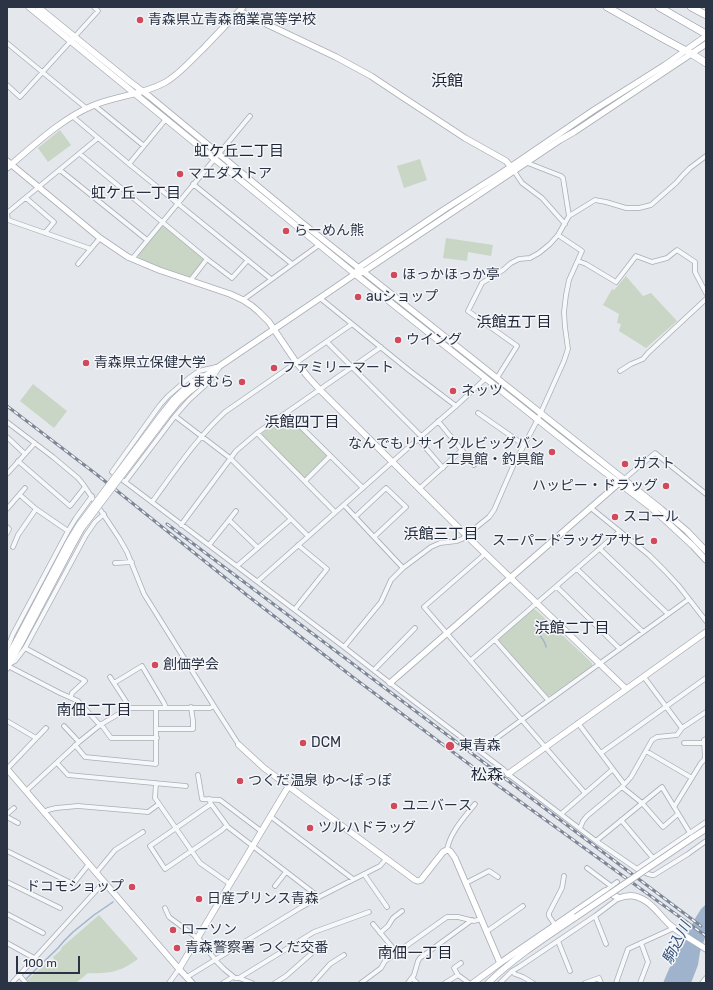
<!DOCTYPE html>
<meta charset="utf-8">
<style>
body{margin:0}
#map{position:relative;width:713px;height:990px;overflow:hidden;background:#e4e7ec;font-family:Rubik,sans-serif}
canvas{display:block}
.frame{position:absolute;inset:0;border:8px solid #2b3445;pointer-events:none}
.scale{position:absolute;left:16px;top:956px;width:64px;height:18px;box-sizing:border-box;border:2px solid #2b3445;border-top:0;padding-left:5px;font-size:12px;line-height:14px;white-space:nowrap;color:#2b3445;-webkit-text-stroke:3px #f4f6f9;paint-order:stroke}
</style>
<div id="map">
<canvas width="713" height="990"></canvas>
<div class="frame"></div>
<div class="scale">100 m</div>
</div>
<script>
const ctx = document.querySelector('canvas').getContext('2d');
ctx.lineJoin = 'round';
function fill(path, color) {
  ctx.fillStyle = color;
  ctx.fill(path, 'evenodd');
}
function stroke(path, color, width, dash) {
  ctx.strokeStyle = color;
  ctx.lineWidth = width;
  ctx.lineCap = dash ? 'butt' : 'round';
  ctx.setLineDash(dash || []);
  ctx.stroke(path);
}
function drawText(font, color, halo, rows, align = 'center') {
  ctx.font = font + ' Rubik,"Noto Sans JP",sans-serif';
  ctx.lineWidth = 3;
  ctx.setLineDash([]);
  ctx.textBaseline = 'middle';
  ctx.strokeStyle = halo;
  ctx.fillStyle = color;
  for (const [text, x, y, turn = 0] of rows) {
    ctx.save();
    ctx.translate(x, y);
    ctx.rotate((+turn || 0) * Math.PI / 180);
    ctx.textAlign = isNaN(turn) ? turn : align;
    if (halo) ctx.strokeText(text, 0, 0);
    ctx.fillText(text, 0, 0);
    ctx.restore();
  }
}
fill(new Path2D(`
 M60,130L71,145L48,162L38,148Z
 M420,159L427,180L404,188L397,166Z
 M162,226H165L203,258L204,261L190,277L148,263L139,258L138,255Z
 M446,238L493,245L491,256L468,252L467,261L443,258Z
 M626,276L643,296L651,293L677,321L646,348L619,331L621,324L617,323L619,314L603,305L612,289L614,290Z
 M33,384L67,411L54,428L20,401Z
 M286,416L288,417L326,455V458L306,478H304L262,435V433Z
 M533,609L536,610L592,663V666L551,695L548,696L499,641V638Z
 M99,915L138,959C120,972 109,974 88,973L76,983H65L64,982L62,983H30L27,980L47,963L49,965L54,960L53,957L60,951L62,947Z`), '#c9d6c5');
fill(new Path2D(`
 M706,904V935L700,952L698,965L691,983H663L669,969L696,917L701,909Z`), '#9fb4cc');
stroke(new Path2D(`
 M537,631C540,637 545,640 546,647
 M25,980L58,948L64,941L73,932L94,915L113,902`), '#9fb4cc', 1.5);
const street = new Path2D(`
 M7,43L86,108
 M7,85L20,97L98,11L94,7
 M94,105L144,146
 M72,116L129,164L271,279
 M80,154L207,259L190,281
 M525,162L561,176L563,178L569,216
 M129,164L166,119
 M60,170L147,240
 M514,171L522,183L542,198L565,224
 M193,184L292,264
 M26,198L54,222L45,233
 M91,249L8,220L7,213L98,138
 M132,259L250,116
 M207,259L232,278L248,260
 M578,261L586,264L616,282L636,256L652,262L667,258L677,250L695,262V272L706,293
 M78,264L100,238
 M320,298L410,371L456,406
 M243,300L319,245
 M327,342L421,436
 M620,371L631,364L643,359L648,353L706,299
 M189,378L199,371L216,367
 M497,378L517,346L468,311L482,283L503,270L511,263L519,259L530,258L539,253L550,244L558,235
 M193,382L189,378L168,396L160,405L112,472L344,647L390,683L503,769L508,774L596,841L637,869L648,874L652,875H654L688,854L706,841
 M287,413L363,488
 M478,413L524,445
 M175,416L189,400L210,381L219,368
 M438,421L474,465
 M7,422L53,457L78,478L83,484L119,538L127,552L144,594L214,706L239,745
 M257,433L335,512
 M7,437L25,454
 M418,439L443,468
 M18,461L70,506L85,487
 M7,474L35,443
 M623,480L655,453L706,494
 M305,481L330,456
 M125,482L175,416L230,458L308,536
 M419,489L462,450
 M20,495L36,509L68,531
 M152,502C175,471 196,439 225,412L352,324
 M344,505L403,568
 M591,508L649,555L665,571L678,585L706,621
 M7,509L25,488
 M355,517L386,488L406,507L374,537
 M229,520L236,511
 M181,525L236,451L257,433L381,347
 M7,527L9,529L7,533
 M209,545L229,520L258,548
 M13,547L18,535L36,509
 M600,549L668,614
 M485,554L424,607L585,793
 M115,563L132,562
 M237,566L291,519
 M577,569L643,632
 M258,581L418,439L456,406L486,378
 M557,587L620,649
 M295,609L327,569L298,545
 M495,640L548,700
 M344,647L381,602L391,580L403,568L431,547L440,543L457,541L462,539L489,517L494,510L514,464L538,419L564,361L568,349L565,327L564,312L566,295L569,280L582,251L558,235L569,216L595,200L606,202L626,208H639L651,205L676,183L683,175L690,168L706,156
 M25,648L84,680L85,681L72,693L71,697
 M7,649L13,634L68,531L76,518L92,496
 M471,660L619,532
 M9,664L15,661L25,648L86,535L95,522L104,514
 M8,666L60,693L78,701L98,723L103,727L111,738H157
 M374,670L415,628
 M110,677L127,703L128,709
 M644,677L682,728
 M114,683L142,666L164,703L166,708
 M7,721L36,738
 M578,723L624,784
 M64,726L79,742
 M157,729H193V721L191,707
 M684,743H704
 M75,745L85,757L156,764V708
 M480,750L689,599
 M646,751L692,778
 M601,753L706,678
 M705,759L704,740L706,739
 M57,763L68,775L186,786
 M7,769L46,728
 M198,775L202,799L220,800L261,831
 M156,783L155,798L200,863L230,884
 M622,787L642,803L663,827L678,814
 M26,791L79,742L100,725L127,709L130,708H210L214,706
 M209,799L211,804L228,827L319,897
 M211,804L150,846L165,869L222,830L226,826
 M674,807L701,763L706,758
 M44,812L48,810L56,808L78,806L148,812L159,804
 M7,814L14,808
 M561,814L613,769
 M270,816L353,879
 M7,817L18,823
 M621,820L653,858
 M580,828L583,821L587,816L622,787L631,777L652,740L657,737L677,735L682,728L706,712
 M596,841L662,787L690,833
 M447,850C450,832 464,818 475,804
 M7,851L73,884L89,864
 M587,868L611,886
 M637,869L706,822
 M96,873L115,850L143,832
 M364,874L387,907
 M7,882L60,908
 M466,883L489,871L498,877
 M275,886L286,872
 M605,891L617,882
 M165,908L169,917L200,940L217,962L224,969L235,978H239L252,983
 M7,914L43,933
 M595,916L606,944
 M373,924L397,953
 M555,925L549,916V913L562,888L564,876
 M486,932L523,906
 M380,933L388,926L393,918L402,911
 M558,941L570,971
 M7,943L34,958
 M461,963L454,968L458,975L469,983
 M512,971L515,974L523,977L533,983
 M19,975L26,983
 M187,977L300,908L319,897L380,866L386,859
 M239,978L314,932L369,912
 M412,978L417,983
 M12,983L104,882
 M169,983L179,969
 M223,983L233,977
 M275,983L286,976L311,954L309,949L303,939
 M313,983L330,964L344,955
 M361,983L381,968L385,961L447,917H458L474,921L481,919
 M408,983L414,975L418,961L420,958L472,920
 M445,983L458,975
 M500,983L512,971L519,967L595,916L619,898
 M585,983L599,978L601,983
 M616,983L628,949L674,928
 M640,983L648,962L641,943
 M702,983L706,978`);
const secondary = new Path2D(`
 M29,7L355,274L577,451L649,506L667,522L693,546L706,560
 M38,7L129,81L149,96L301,222L661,509L687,531L706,551
 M239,11L336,57L371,76L401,96L465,138L506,161L513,169
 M7,161L100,238L128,257L159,270L230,294L243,300L252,306L259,312L269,322L296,362L309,378L320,390L471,540L626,689
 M7,168C33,146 61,119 92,106C115,96 142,95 164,83C179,75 191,60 203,49C216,35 230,21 243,7
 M357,271L358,268L445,209L503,172L594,110L665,65L706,36
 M187,387L201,376H205L320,298L355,274L363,272L560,140L574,132L706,44
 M190,391L204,380L205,376
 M7,658L17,640
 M7,668L21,643
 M390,683L619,483
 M239,745L264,768L415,880L418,881L421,880L443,852L447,850L450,851L455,858L500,963
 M7,769L179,969L192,983
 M508,774L706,632
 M692,838L706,829
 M179,969L288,787
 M473,983L500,963L605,891L619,898C624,896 628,895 634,896C651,900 658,914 670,925C681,934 694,941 706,949
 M488,983C515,957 545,938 576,917`);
const highway = new Path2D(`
 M607,7L664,39L692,54L706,63
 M659,7L706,34
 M691,7L706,15`);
stroke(street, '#a9aeb7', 5.5);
stroke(secondary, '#a9aeb7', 7);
stroke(highway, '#8b94a3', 8);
stroke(street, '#f7f8fa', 4);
stroke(secondary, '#fff', 5.5);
stroke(highway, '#fff', 7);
const rail = new Path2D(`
 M7,406L96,474L248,596L354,678L489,779L706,936
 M167,524L701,926`);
stroke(rail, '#7d8696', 3);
stroke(rail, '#f4f6f9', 1.5, [4.5]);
const secondaryBridge = new Path2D(`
 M17,640L68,543L79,525L162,414L174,399L187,387
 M21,643L72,546L82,528L166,417L178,402L190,391
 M576,917L692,838`);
stroke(secondaryBridge, '#a9aeb7', 7, []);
stroke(secondaryBridge, '#fff', 5.5);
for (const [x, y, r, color] of [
 [140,20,4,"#d1495b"],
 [180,174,4,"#d1495b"],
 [286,231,4,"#d1495b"],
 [394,275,4,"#d1495b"],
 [358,297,4,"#d1495b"],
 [398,340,4,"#d1495b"],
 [86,363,4,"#d1495b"],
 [274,368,4,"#d1495b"],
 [242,382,4,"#d1495b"],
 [453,391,4,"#d1495b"],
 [552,452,4,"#d1495b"],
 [625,464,4,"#d1495b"],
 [666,486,4,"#d1495b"],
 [615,517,4,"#d1495b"],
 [654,541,4,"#d1495b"],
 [155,665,4,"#d1495b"],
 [303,743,4,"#d1495b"],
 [450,746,5,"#d1495b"],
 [240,781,4,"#d1495b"],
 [394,806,4,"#d1495b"],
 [310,828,4,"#d1495b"],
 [132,887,4,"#d1495b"],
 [199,899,4,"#d1495b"],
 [173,930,4,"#d1495b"],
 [177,948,4,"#d1495b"]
]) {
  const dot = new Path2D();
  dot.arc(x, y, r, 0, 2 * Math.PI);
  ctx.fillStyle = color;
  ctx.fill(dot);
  stroke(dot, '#f4f6f9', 1.5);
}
drawText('14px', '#2b3445', '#f4f6f9', [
 ["青森県立青森商業高等学校",148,20],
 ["マエダストア",188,174],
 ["らーめん熊",294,231],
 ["ほっかほっか亭",402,275],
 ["auショップ",366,297],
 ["ウイング",406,340],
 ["青森県立保健大学",94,363],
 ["ファミリーマート",282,368],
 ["しまむら",234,382,"right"],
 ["ネッツ",461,391],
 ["なんでもリサイクルビッグバン",544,444,"right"],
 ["工具館・釣具館",544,460,"right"],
 ["ガスト",633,464],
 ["ハッピー・ドラッグ",658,486,"right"],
 ["スコール",623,517],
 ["スーパードラッグアサヒ",646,541,"right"],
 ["創価学会",163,665],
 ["DCM",311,743],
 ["東青森",459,746],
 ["つくだ温泉 ゆ～ぽっぽ",248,781],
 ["ユニバース",402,806],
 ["ツルハドラッグ",318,828],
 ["ドコモショップ",124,887,"right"],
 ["日産プリンス青森",207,899],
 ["ローソン",181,930],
 ["青森警察署 つくだ交番",185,948]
], 'left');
drawText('15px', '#1d2536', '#f4f6f9', [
 ["虹ケ丘二丁目",239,152],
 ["虹ケ丘一丁目",136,194],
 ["浜館五丁目",514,323],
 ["浜館四丁目",302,423],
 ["浜館三丁目",441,535],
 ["浜館二丁目",572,629],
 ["南佃二丁目",94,711],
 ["南佃一丁目",415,954]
]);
drawText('italic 15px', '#34527a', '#f4f6f9', [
 ["駒込川",677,943,-64]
]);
drawText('16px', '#1d2536', '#f4f6f9', [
 ["浜館",447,81],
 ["松森",487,775]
]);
</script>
